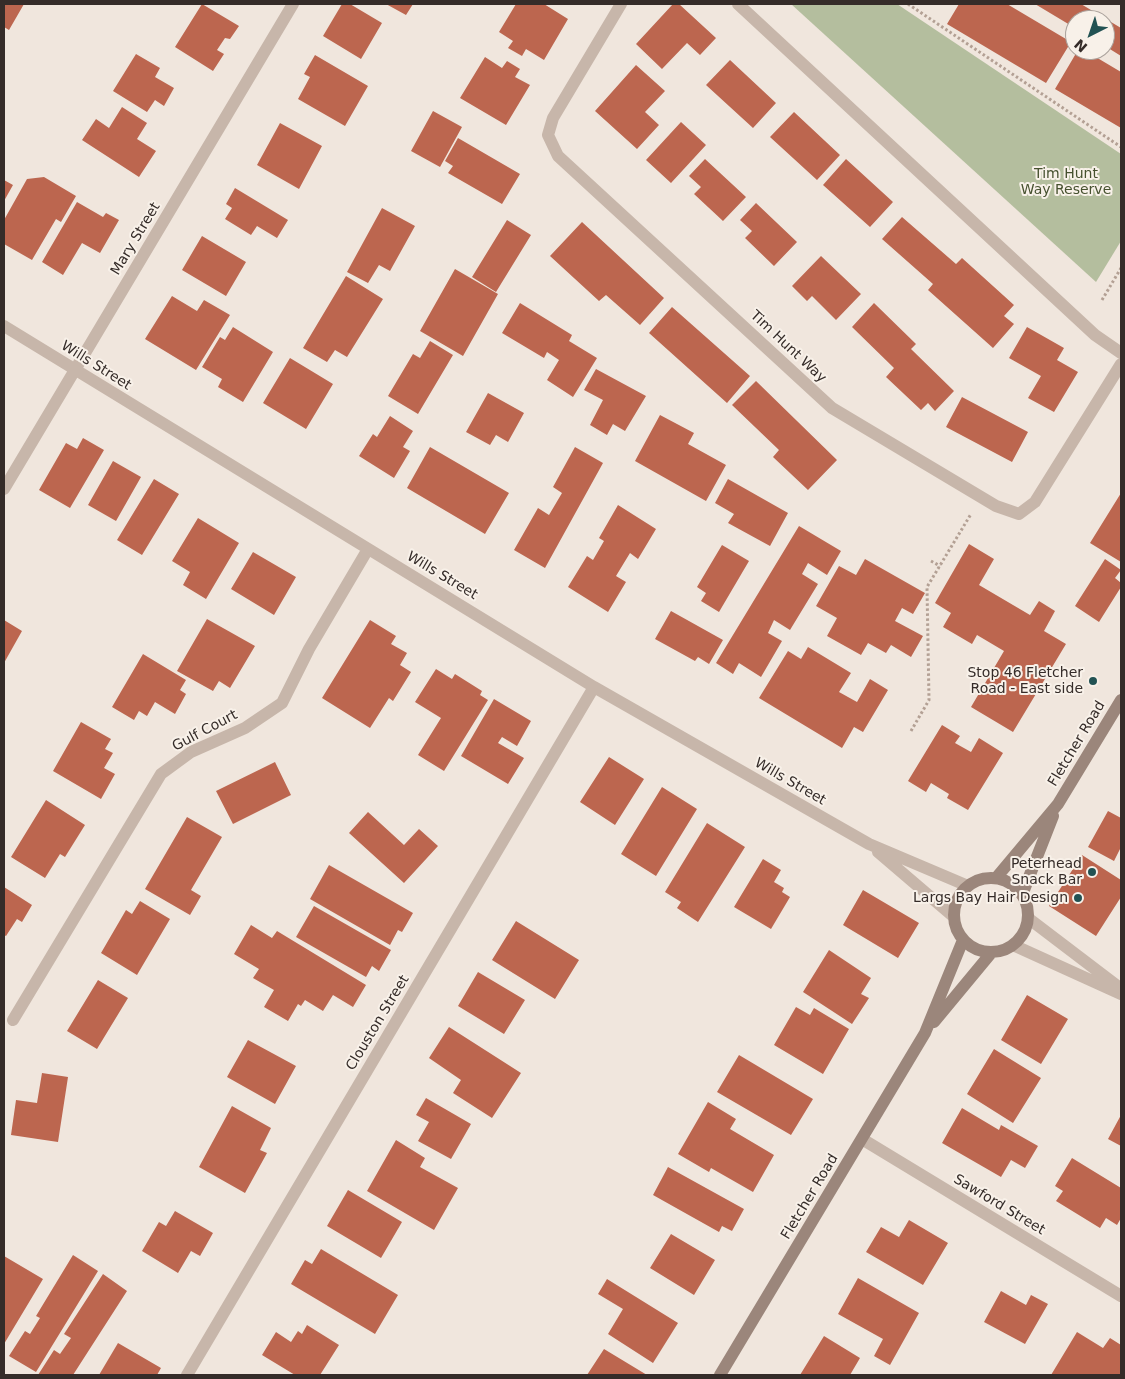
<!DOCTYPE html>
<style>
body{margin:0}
#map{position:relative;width:1125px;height:1379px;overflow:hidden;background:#f0e6dd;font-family:"DejaVu Sans",sans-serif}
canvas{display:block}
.frame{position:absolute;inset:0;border:5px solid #352c29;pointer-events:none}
.north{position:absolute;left:1065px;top:10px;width:50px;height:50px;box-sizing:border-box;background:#f8f1e9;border:1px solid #aaa29c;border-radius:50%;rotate:221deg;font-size:14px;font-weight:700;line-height:20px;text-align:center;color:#352c29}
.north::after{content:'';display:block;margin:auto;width:18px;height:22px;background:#225253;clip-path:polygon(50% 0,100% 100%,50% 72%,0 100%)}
</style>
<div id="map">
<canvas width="1125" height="1379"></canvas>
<div class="frame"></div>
<div class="north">N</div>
</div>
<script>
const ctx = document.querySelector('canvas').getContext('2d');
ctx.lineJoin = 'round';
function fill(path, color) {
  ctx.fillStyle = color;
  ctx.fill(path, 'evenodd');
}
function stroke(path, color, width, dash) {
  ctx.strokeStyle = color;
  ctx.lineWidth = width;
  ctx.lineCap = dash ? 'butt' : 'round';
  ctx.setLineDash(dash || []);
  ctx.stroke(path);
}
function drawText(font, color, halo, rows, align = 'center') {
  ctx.font = font + ' "DejaVu Sans",sans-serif';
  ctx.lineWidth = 4;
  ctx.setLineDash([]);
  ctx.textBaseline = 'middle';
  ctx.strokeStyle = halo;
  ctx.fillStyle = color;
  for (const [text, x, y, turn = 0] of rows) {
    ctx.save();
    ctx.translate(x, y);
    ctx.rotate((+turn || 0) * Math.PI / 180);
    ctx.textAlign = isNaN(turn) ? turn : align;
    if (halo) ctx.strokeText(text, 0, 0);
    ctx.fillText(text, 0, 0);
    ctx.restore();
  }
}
fill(new Path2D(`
 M791,4H897L1121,154V241L1096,282Z`), '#b4be9e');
fill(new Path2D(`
 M4,4H24L9,30L4,27Z
 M202,4L239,26L230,39L225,38L217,50L224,54L213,71L175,47Z
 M342,4H350L382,23L361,59L323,36Z
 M386,4H413L406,15Z
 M516,4H544L568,19L544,60L526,49L522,56L508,48L513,41L499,32Z
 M673,4H679L716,38L700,55L687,43L662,69L636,44Z
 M959,4H1007L1071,42L1046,83L947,24Z
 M1035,4H1081L1121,28V56L1105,46V20H1075V28Z
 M1078,50H1084L1121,72V128L1055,89Z
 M136,54L160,68L155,77L174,88L164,106L155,100L147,112L113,91Z
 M315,55L368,86L345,126L298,99L310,77L304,74Z
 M485,57L502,68L507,61L520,69L515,77L530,85L506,125L460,98Z
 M730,60L776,103L753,128L706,85Z
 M636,65L665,91L645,112L659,125L637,149L595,111Z
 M122,107L147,123L137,139L156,151L139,177L82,140L96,119L109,128Z
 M433,111L462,127L440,167L411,151Z
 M794,112L840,155L817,180L770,137Z
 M681,122L706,145L671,183L646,160Z
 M280,123L322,146L299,189L257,165Z
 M458,138L520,174L502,204L448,173L453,166L445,161Z
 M705,159L746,197L723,221L694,194L701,187L689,176Z
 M846,159L893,202L870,227L823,185Z
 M44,177L76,196L61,222L56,219L32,260L4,244V220L27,179Z
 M4,180L13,185L4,201Z
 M235,188L288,220L277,238L257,226L251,235L225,219L232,208L226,204Z
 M77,202L103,217L106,213L119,220L100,253L82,243L63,275L42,262Z
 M756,203L797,242L774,266L745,238L752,231L740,220Z
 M382,208L415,226L390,271L379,265L368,283L347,272Z
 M902,217L956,264L962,258L1014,305L1004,316L1014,324L993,348L928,290L933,284L882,239Z
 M507,220L531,235L496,292L472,277Z
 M582,222L664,298L640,325L606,295L599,301L550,256Z
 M202,236L246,262L226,296L182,270Z
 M821,256L861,294L836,320L812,296L807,301L792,286Z
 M455,269L498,294L463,356L420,331Z
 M346,276L383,299L347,357L335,350L327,362L303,348Z
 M172,296L197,311L204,300L230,315L196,370L145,339Z
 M520,303L572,335L569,341L597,358L573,397L547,380L559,360L547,352L544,358L502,333Z
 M874,303L916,344L911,349L954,391L935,411L928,403L921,410L886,377L894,368L852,327Z
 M672,307L750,376L727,403L649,333Z
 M233,327L273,352L243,402L218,387L222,379L202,367L220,337L225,340Z
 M1027,327L1064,348L1057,360L1078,372L1054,412L1028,398L1041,376L1009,358Z
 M430,341L453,355L418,414L388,396L413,354L420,358Z
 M290,358L333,384L306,429L263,403Z
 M596,369L646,396L625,431L613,424L607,435L590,425L603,400L584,390Z
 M756,381L837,460L808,490L773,457L779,450L732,405Z
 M488,393L524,413L508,442L496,435L490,445L466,432Z
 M962,397L1028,432L1012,462L946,427Z
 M660,415L694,433L688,444L726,465L706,501L635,461Z
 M390,416L413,431L403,447L410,451L394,478L359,456L373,434L377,437Z
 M83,438L104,450L70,508L39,490L66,443L77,449Z
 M430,447L509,493L485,534L407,488Z
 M575,447L603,463L545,568L514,550L538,508L549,515L562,493L553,487Z
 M113,461L141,477L116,521L88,505Z
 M154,479L179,494L142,555L117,540Z
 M728,479L788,513L770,546L728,523L734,514L715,503Z
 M1121,493V562L1090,543Z
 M618,505L656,529L638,559L630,553L616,576L626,582L608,612L568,587L587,556L593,560L604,541L599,538Z
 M198,518L239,543L206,599L183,585L190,572L172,561Z
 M799,526L841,551L827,575L808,563L802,574L818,584L790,630L774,620L768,633L782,641L761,677L739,663L733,674L716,663Z
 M969,544L994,559L979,585L1030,615L1039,601L1055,611L1044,631L1066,644L1013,732L971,707L1004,651L977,635L972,644L943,627L951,613L935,603Z
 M722,545L749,561L719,612L701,601L706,593L697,587Z
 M253,552L296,577L274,615L231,589Z
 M865,559L925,593L913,614L902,608L895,621L923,636L911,657L891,645L886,653L868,643L861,655L827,636L837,618L816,606L839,566L856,575Z
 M1105,559L1121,570L1115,578L1121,583V587L1099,622L1075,606Z
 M671,611L723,640L709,664L698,657L695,661L655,639Z
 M207,619L255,646L230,688L219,681L213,691L177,671Z
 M4,620L22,631L4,663Z
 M370,620L396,636L391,644L407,653L400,665L411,672L393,701L389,698L370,728L322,698Z
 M808,647L851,673L839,692L857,702L870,679L888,690L863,732L854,727L842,748L759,698L788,651L801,659Z
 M143,654L186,680L180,690L186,694L175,714L155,702L147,716L139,711L134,720L112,707Z
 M436,669L452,679L455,674L482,691L480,695L488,700L444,771L418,755L441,718L415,702Z
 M494,699L531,721L517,746L502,737L498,743L524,758L508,784L461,756Z
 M81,722L111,739L105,749L113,753L104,768L115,774L101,799L53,771Z
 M942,725L960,736L955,743L971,752L979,738L1003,753L968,810L947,798L949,794L931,783L926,792L908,781Z
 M609,757L644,779L615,825L580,802Z
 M275,762L291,795L233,824L216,791Z
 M662,787L697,809L656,876L621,854Z
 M46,800L85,825L65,857L60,854L45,878L11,857Z
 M1108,811L1121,818V847L1114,861L1088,847Z
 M368,812L404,845L419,829L438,846L404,883L349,833Z
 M187,817L222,837L191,890L201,896L190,915L145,889Z
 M707,823L745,847L698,922L677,908L681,902L665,892Z
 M1082,855L1121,880V897L1096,936L1049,906Z
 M763,859L781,870L774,882L784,888L782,892L790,897L771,929L734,907Z
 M329,865L413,913L402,932L398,930L390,945L310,899Z
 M4,887L32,905L22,922L17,919L6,936L4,935Z
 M863,890L919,923L898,958L843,925Z
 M140,901L170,919L137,975L101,953L126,910L132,914Z
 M314,906L391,950L379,971L372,966L366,977L296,937Z
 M516,921L579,960L555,999L492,960Z
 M251,925L272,938L277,931L366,985L353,1007L333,995L323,1011L305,1000L301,1006L298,1004L288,1021L264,1007L274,990L253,978L259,969L234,954Z
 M829,950L871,978L861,994L869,998L852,1024L803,992Z
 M478,972L525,1000L504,1034L458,1006Z
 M98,980L128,998L97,1049L67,1031Z
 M1027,995L1068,1019L1041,1064L1001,1040Z
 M796,1007L810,1015L814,1008L849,1029L823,1074L774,1045Z
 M449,1027L521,1073L492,1118L453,1093L461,1080L429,1058Z
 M248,1040L296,1066L275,1104L227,1077Z
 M994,1049L1041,1078L1013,1123L967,1094Z
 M739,1055L813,1099L791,1135L717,1092Z
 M42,1073L68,1077L58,1142L11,1135L16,1100L37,1103Z
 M426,1098L471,1124L451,1159L418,1141L429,1122L416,1115Z
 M708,1102L736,1119L730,1129L774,1155L753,1192L711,1168L709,1172L678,1154Z
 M232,1106L271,1128L260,1150L267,1153L245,1193L199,1167Z
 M962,1108L999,1130L1001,1125L1038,1146L1025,1168L1011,1160L1001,1177L942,1143Z
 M1121,1115V1146L1108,1139Z
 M396,1140L425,1158L420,1167L458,1188L434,1230L367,1191Z
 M1072,1158L1121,1188V1218L1117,1225L1106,1218L1100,1228L1056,1201L1063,1191L1055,1186Z
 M668,1167L744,1209L732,1231L722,1226L719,1232L653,1195Z
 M348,1190L402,1222L381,1258L327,1226Z
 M175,1211L213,1233L200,1256L191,1251L178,1273L142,1251L159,1222L166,1226Z
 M909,1220L948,1243L923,1285L866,1252L881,1227L899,1237Z
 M671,1234L715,1260L694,1295L650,1268Z
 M321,1249L398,1295L375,1334L291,1284L305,1260L312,1264Z
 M73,1255L98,1271L36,1372L9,1356L25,1331L30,1334L40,1318L36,1316Z
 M4,1256L43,1279L4,1344Z
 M103,1274L127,1291L73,1375H38L54,1350L60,1354L71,1338L64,1334Z
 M858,1278L919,1313L890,1365L874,1356L883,1339L838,1314Z
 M607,1279L678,1323L653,1363L608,1334L623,1309L598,1294Z
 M1001,1291L1026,1305L1031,1295L1048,1304L1025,1344L984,1322Z
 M307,1325L339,1345L320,1375H295L262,1355L276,1332L291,1342L298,1331L302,1334Z
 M1077,1332L1103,1348L1110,1338L1121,1345V1375H1051Z
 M824,1336L860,1358L850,1375H800Z
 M118,1343L161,1368L157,1375H99Z
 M604,1349L647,1375H587Z`), '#bc664f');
stroke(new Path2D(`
 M908,4L1121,147
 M1102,300L1121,268
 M931,561L940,566
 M911,731L929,700L927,587L971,514`), '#b3a094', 3, [2.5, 2.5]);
stroke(new Path2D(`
 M621,4L553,118L548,135L558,156L832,408L996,506L1019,514L1035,502L1121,364
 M738,4L1095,335L1121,353
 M4,326L594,687L869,844L968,886
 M4,489L293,4
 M878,852L954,917
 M1028,918L1120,988
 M1013,945L1121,994
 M13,1020L161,774L191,752L245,728L282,703L309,649L368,549
 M862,1139L1121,1296
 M187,1375L594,687`), '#c7b6aa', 12);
stroke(new Path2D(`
 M954 915a37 37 0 1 1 74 0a37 37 0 1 1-74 0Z
 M996,878L1058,804L1121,700
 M1022,895L1053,816
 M934,1022L992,952
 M720,1375L925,1033L963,940`), '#9b867b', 12);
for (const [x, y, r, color] of [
 [1093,681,5,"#225253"],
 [1092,872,5,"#225253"],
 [1078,898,5,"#225253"]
]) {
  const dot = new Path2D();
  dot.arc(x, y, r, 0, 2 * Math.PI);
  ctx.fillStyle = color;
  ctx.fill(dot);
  stroke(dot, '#f8f1e9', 2);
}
drawText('14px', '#46512f', '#f8f1e9', [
 ["Tim Hunt",1066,174],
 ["Way Reserve",1066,190]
]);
drawText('14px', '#352c29', '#f8f1e9', [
 ["Mary Street",136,239,-59],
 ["Tim Hunt Way",788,347,43],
 ["Wills Street",96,366,32],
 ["Wills Street",442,576,31],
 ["Gulf Court",205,731,-28],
 ["Fletcher Road",1077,744,-59],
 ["Wills Street",790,782,30],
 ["Clouston Street",378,1023,-59],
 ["Fletcher Road",810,1197,-59],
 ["Sawford Street",999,1205,31]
]);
drawText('14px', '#352c29', '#f8f1e9', [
 ["Stop 46 Fletcher",1083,673],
 ["Road - East side",1083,689],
 ["Peterhead",1082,864],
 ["Snack Bar",1082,880],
 ["Largs Bay Hair Design",1068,898]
], 'right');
</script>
